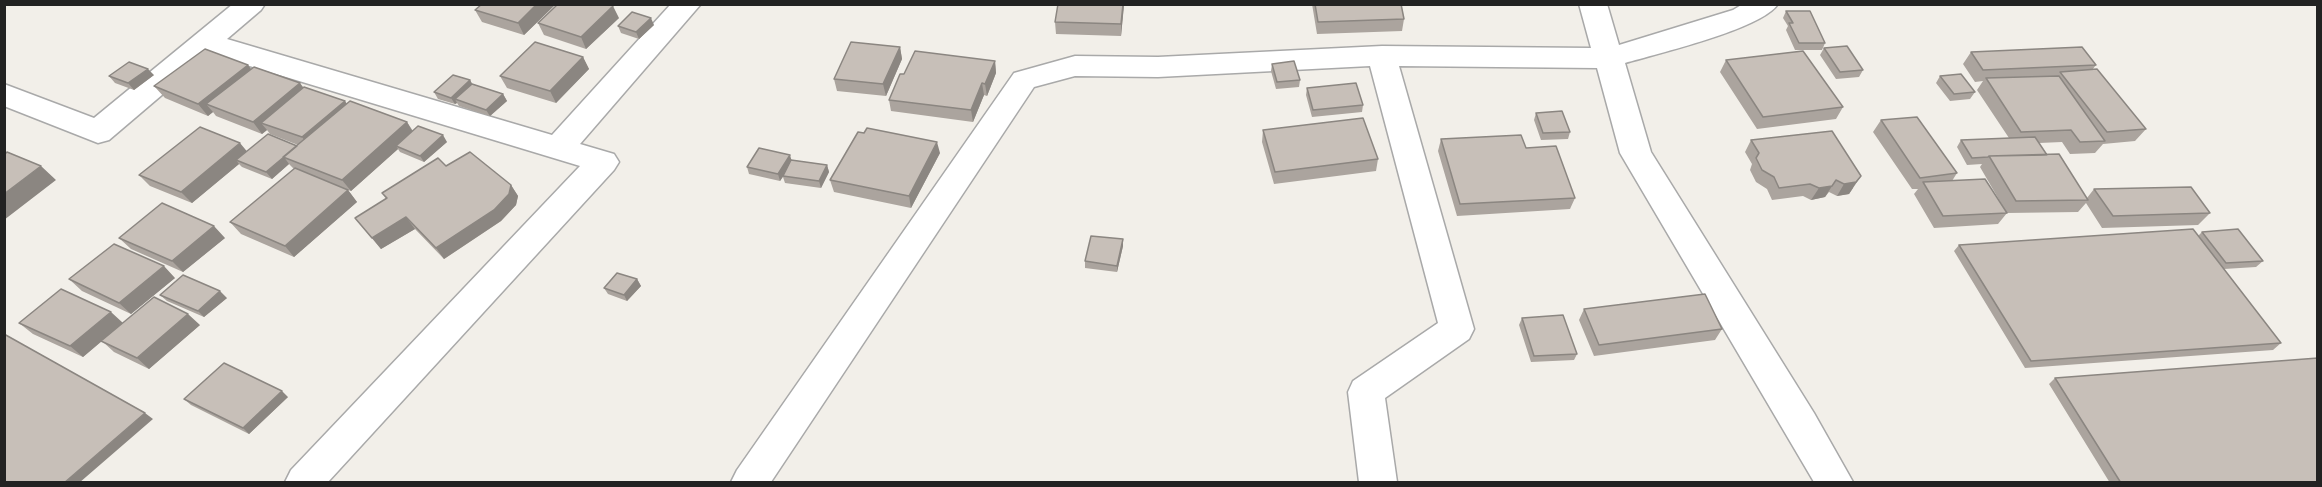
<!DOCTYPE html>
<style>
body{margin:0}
#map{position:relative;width:2322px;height:487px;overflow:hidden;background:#f2efe9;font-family:"Varela Round",sans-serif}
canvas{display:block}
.frame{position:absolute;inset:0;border:6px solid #222;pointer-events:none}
</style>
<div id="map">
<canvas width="2322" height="487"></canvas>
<div class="frame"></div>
</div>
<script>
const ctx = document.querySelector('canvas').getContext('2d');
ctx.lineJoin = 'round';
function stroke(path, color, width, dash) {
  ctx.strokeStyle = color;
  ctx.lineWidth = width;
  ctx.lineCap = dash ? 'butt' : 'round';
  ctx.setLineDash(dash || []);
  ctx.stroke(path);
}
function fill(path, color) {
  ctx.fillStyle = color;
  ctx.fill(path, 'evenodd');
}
const minor = new Path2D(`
 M233,4H265L261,10L227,39L552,135L671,4H701L580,144L614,154L619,162L614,170L328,482H285L291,470L580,166L210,54L109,140L98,143L4,106V84L94,118Z
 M1579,4H1607L1619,45L1733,10L1743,4H1778C1762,29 1656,54 1625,63L1651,152L1814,413L1853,482H1814L1620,153L1597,68L1399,66L1474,329L1469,339L1385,398L1397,482H1359L1348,392L1353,381L1438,323L1370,66L1158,77L1075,76L1034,87L771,482H731L737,470L1014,73L1075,56L1158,57L1382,46L1591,48Z`);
stroke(minor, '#a9a9a9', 3);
fill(minor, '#fff');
fill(new Path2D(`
 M482,4H556L524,35L482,22L475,10Z
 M1054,4H1132V6H1124L1121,36L1056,34L1055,22L1058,6L1054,5Z
 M1312,4H1401L1404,19L1402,31L1317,34Z
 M1786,11L1825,43L1822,50H1795L1786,30L1788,26L1783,18Z
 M619,18L586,49L544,35L538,23Z
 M654,25L639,39L621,33L618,26Z
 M900,47L902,59L886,96L837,91L834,79Z
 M1824,48L1863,70L1859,77L1836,79L1820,55Z
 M1971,52L2096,65L2092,70L2146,129L2135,141L2103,144L2095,153L2070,154L2062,142L2039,143L2047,155L2087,198L2094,189L2210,213L2198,225L2102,228L2086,203L2078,212L2007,213L1998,224L1934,228L1914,194L1918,189H1912L1873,132L1881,120L1957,173L1952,181L2005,210L1980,167L1982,164L1967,165L1957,147L1961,140L2009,138L1977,90L1983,81L1975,82L1963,64Z
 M583,57L589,69L556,103L507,88L500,76Z
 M1726,60L1843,107L1836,119L1757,129L1720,72Z
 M995,61L996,73L987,96L984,95L973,122L891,111L889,100L904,74Z
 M1272,64L1300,80L1299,87L1276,89L1271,71Z
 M248,65L251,69L347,104L407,122L413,131L447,142L424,162L400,152L398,149L351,191L348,190L357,202L294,257L241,234L230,222L294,169L289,164L272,179L242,167L239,164L192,203L150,186L139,175L247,151L297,146L298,145L270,134L267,130L262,134L216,116L213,112L208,116L165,98L154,86Z
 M154,75L134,90L115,83L109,76Z
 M1940,76L1975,92L1970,99L1950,101L1936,83Z
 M470,80L472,84L503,94L507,101L490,116L459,106L457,103L455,104L438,99L434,92Z
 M1307,88L1363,105L1362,112L1312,117L1306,95Z
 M1536,113L1570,132L1568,139L1541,140L1534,120Z
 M1263,130L1378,159L1376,171L1274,184L1262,142Z
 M1441,139L1526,148L1575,198L1570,209L1457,216L1438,151Z
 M1751,140L1853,188L1849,194L1837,196L1829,192L1825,197L1811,200L1803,196L1772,200L1767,189L1756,182L1750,170L1752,164L1745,152Z
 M940,153L911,208L834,192L830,180Z
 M792,160L827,165L829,172L821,188L785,183L783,177L780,181L749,174L747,167Z
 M446,166L511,185L518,196L516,205L501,221L444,259L415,229L381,249L355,218L386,199L382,193Z
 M2202,232L2263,261L2256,267L2224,269L2281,343L2273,350L2025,368L1954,251L1959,245L2198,236Z
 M119,238H225L183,272L131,249Z
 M1123,239V246L1117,272L1085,268V261Z
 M175,278L131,314L82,291L69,279Z
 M637,279L641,286L627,301L608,294L604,288Z
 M160,295L227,298L204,317L167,301Z
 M1584,309L1722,329L1715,340L1594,356L1579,320Z
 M1522,318L1577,354L1574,360L1531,362L1519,325Z
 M19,323H123L200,325L149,369L114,352L102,341L83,357L33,334Z
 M2055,378L2318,483H2110L2049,384Z
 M288,397L249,434L191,405L184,399Z`), '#aba49e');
fill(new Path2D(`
 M537,4H556L524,35L518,23Z
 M1123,4H1124L1121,36V24Z
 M613,6L619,18L586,49L581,37Z
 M651,18L654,25L639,39L636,32Z
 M900,47L902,59L886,96L883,84Z
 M583,57L589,69L556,103L550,91Z
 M995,61L996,73L987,96L985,84Z
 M248,65L257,77L206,104L213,112L208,116L198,104Z
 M148,69L154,75L134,90L128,83Z
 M470,80L474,87L455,99L457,103L455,104L451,98Z
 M300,83L309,95L261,123L267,130L262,134L253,122Z
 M982,83L984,95L973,122L971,110Z
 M503,94L507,101L490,116L486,110Z
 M345,101L353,113L311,149L302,137Z
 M407,122L414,134L396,146L398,149L351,191L342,180Z
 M443,135L447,142L424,162L420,156Z
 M937,142L940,153L911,208L909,196Z
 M240,143L250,155L236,160L239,164L192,203L181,192Z
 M790,155L792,162L780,181L778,174Z
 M284,157L289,164L272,179L266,172Z
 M827,165L829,172L821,188L819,181Z
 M41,166L56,180L4,220V194Z
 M1861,176L1849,194L1837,196L1844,184Z
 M1836,180L1825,197L1811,200L1819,188Z
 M511,185L518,196L516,205L501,221L444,259L436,248Z
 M348,190L357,202L294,257L285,246Z
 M406,217L415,229L381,249L372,238Z
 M214,226L225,238L183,272L172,261Z
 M1123,239V246L1117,272V266Z
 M164,266L175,278L131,314L119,303Z
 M637,279L641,286L627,301L624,295Z
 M220,291L227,298L204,317L198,311Z
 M111,312L123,323L83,357L70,346Z
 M188,314L200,325L149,369L137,358Z
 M282,391L288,397L249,434L243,428Z
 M145,413L153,419L79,483H64Z`), '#8b8681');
const building = new Path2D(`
 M482,4H537L518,23L475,10Z
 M558,4H610L613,6L581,37L538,23Z
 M1058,4H1123L1121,24L1055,22Z
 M1315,4H1401L1404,19L1318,22Z
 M1786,11H1810L1825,43H1799L1789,23H1793Z
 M632,12L651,18L636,32L618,26Z
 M535,42L583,57L550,91L500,76Z
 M851,42L900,47L883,84L834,79Z
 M1847,46L1863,70L1840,72L1824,48Z
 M2082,47L2096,65L1983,70L1971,52Z
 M205,49L248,65L198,104L154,86Z
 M915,51L995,61L985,84L982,83L971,110L889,100L900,74H904Z
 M1803,51L1843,107L1763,117L1726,60Z
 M1294,61L1300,80L1277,82L1272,64Z
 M129,62L148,69L128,83L109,76Z
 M254,67L300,83L253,122L206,104Z
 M2097,69L2146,129L2107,132L2060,72Z
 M1961,74L1975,92L1954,94L1940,76Z
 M453,75L470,80L451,98L434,92Z
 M2059,76L2105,141L2080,142L2071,130L2021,132L1986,78Z
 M1356,83L1363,105L1313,110L1307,88Z
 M472,84L503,94L486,110L455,99Z
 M304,87L345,101L302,137L261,123Z
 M350,101L407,122L342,180L283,157Z
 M1562,111L1570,132L1543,133L1536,113Z
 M1917,117L1957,173L1920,178L1881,120Z
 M1363,118L1378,159L1275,172L1263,130Z
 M418,126L443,135L420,156L396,146Z
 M200,127L240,143L181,192L139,175Z
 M867,128L937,142L909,196L830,180L858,132L864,133Z
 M1832,131L1861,176L1856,182L1844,184L1836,180L1832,186L1819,188L1810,184L1779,188L1774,177L1762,170L1756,158L1759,153L1751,140Z
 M268,134L297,146L266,172L236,160Z
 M1521,135L1526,148L1556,146L1575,198L1460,204L1441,139Z
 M2035,137L2047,155L1989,156L1988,157L1972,158L1961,140Z
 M759,148L790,155L778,174L747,167Z
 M7,152L41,166L4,194V155Z
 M470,152L511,185L509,194L494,210L436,248L406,217L372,238L355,218L387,198L382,193L438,158L446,166Z
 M2059,154L2088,200L2016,201L1989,156Z
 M791,160L827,165L819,181L783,176Z
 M295,168L348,190L285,246L230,222Z
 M1985,179L2007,213L1943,216L1923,182Z
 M2191,187L2210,213L2113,216L2094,189Z
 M162,203L214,226L172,261L119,238Z
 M2193,229L2281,343L2031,361L1959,245Z
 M2238,229L2263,261L2226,263L2202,232Z
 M1091,236L1123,239L1117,266L1085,261Z
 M114,244L164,266L119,303L69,279Z
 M617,273L637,279L624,295L604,288Z
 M183,275L220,291L198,311L160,295Z
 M61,289L111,312L70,346L19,323Z
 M1705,294L1722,329L1599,345L1584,309Z
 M154,297L188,314L137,358L101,341Z
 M1563,315L1577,354L1534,356L1522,318Z
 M4,334L145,413L64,483H4Z
 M2318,358V483H2121L2055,378Z
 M224,363L282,391L243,428L184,399Z`);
fill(building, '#c7bfb8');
stroke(building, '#8b8681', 1.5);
</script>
